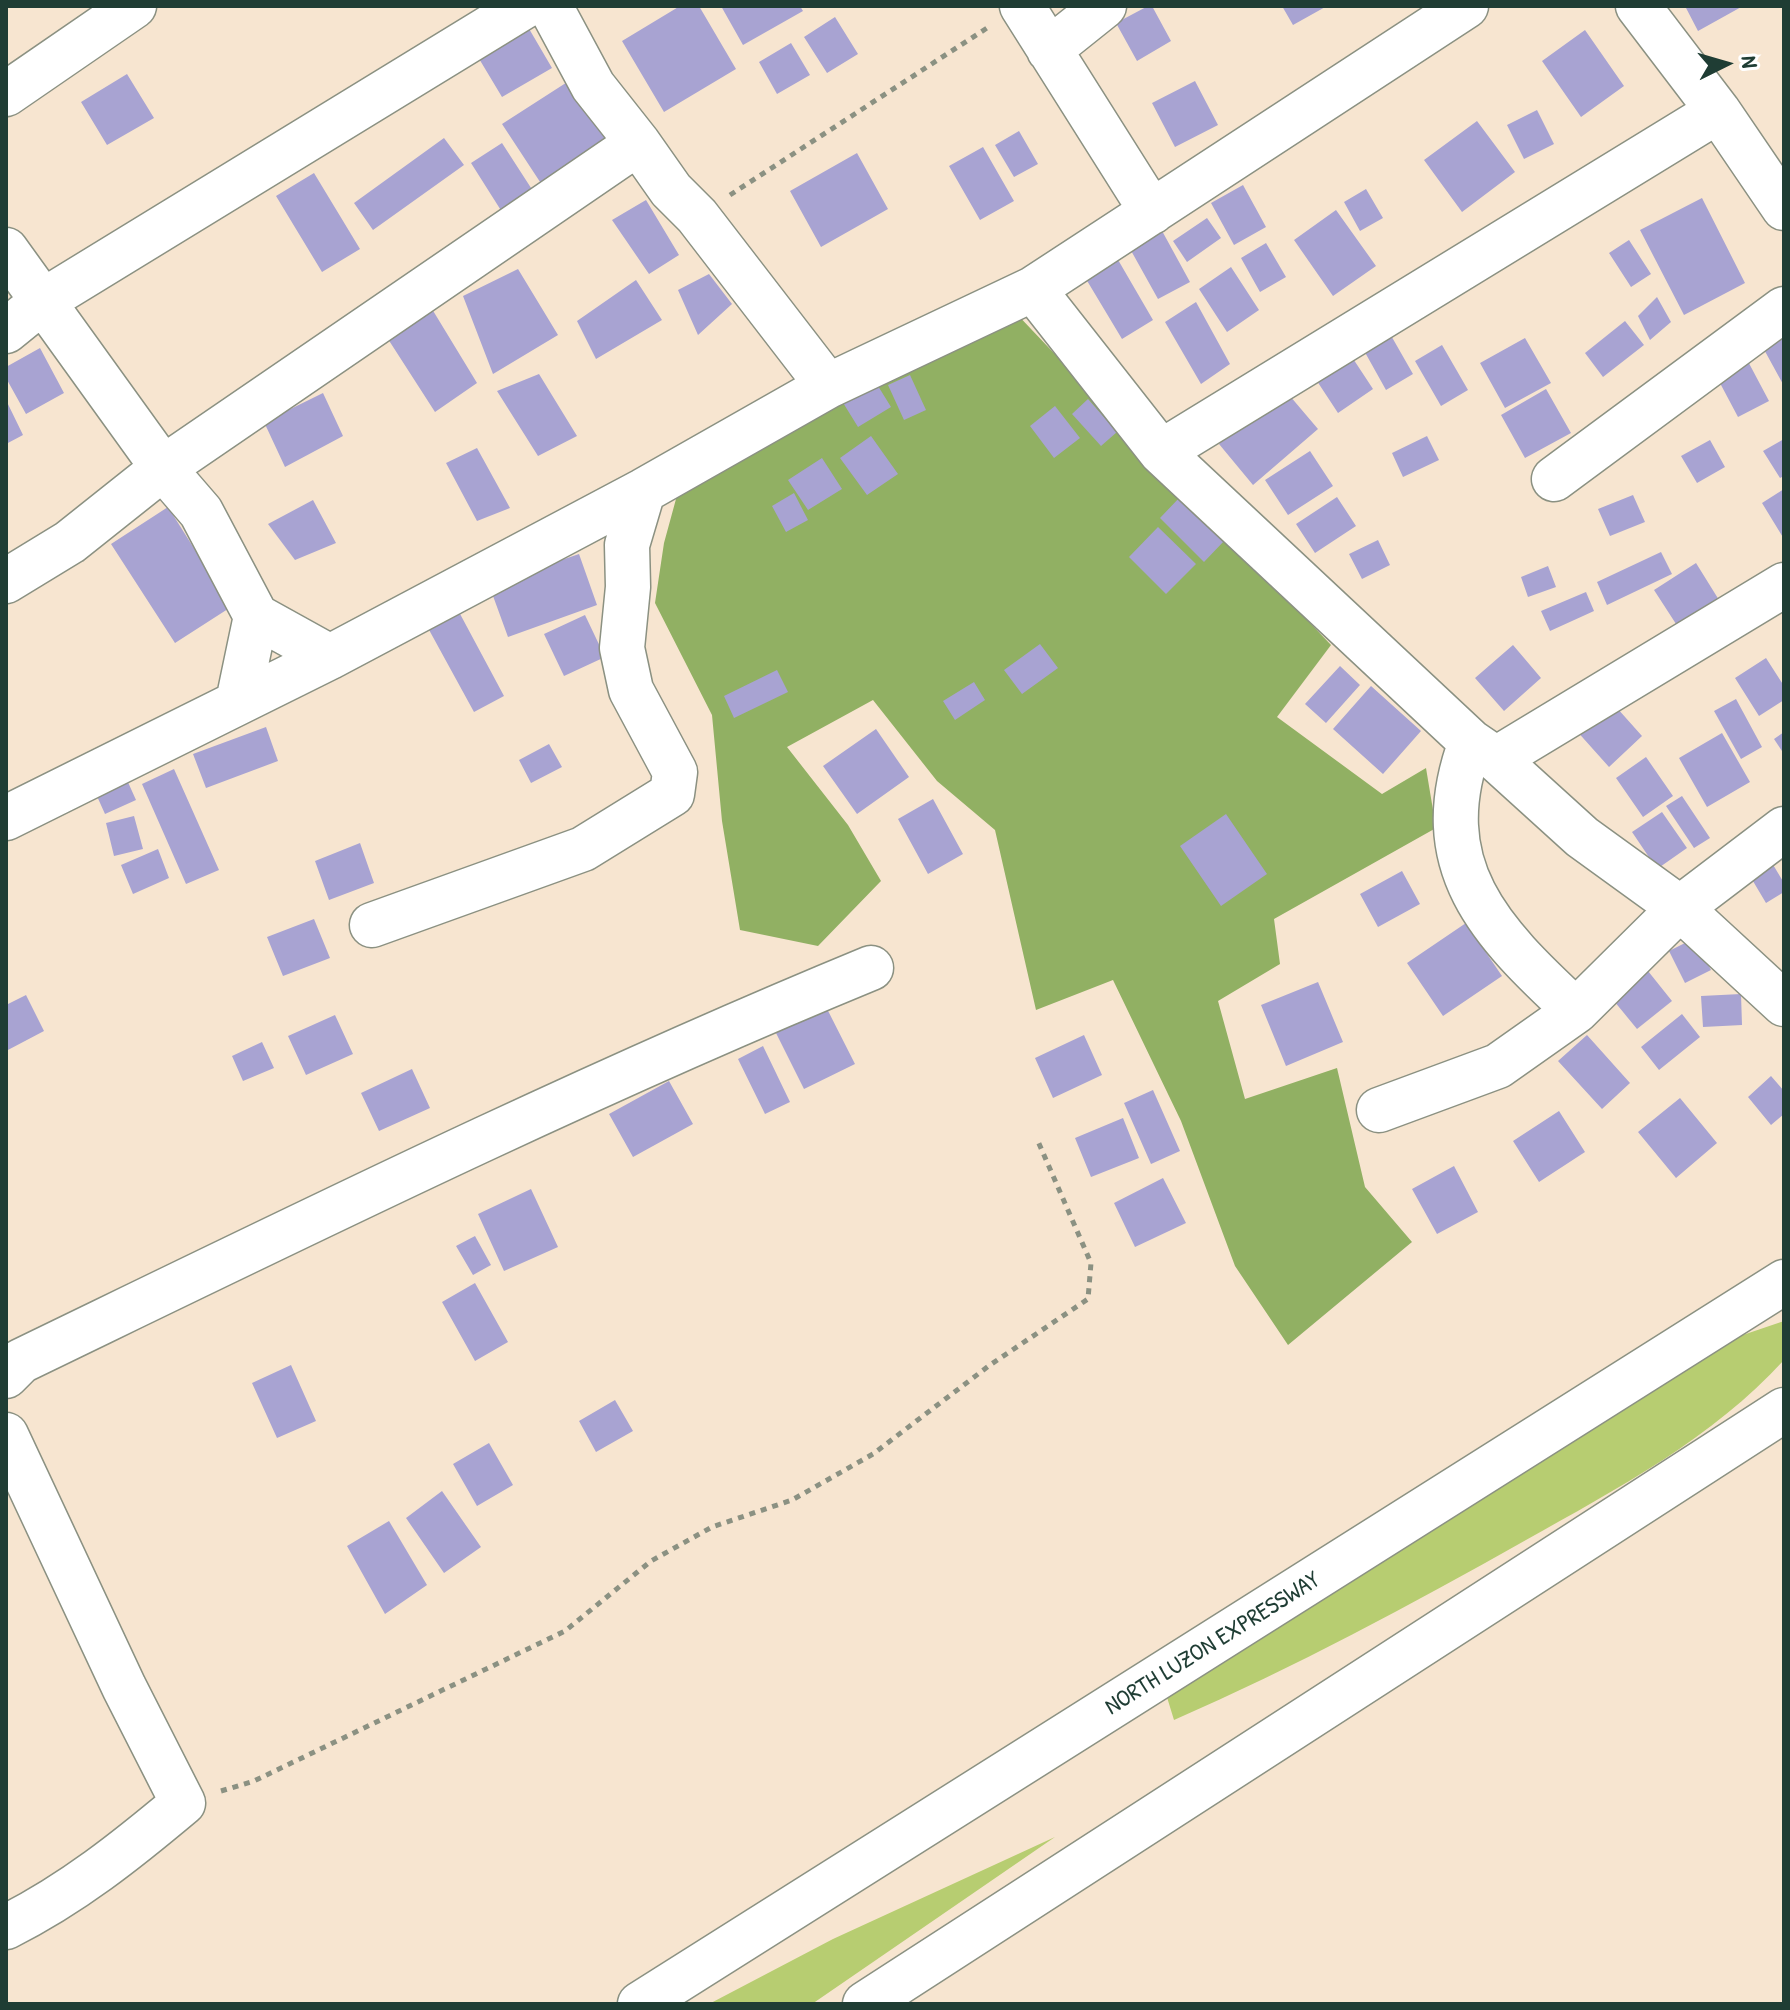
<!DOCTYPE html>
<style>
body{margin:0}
#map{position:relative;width:1790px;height:2010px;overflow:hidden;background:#f7e5d0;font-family:"Patrick Hand",sans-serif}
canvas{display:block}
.frame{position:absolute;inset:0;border:8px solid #1f3d34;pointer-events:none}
.north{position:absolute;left:1686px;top:24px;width:80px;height:80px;-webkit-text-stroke:6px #fff;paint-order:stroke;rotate:85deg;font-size:22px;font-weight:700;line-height:32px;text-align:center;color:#1f3d34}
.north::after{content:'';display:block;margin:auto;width:28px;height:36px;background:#1f3d34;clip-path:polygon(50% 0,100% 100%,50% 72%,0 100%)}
</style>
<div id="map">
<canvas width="1790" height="2010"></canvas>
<div class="frame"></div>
<div class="north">N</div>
</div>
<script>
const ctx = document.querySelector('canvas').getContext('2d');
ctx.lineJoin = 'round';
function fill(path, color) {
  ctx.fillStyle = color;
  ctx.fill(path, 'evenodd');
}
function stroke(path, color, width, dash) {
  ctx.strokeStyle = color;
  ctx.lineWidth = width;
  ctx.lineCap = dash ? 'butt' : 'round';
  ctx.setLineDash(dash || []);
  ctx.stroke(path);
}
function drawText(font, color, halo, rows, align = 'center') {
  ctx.font = font + ' "Patrick Hand",sans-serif';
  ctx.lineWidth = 6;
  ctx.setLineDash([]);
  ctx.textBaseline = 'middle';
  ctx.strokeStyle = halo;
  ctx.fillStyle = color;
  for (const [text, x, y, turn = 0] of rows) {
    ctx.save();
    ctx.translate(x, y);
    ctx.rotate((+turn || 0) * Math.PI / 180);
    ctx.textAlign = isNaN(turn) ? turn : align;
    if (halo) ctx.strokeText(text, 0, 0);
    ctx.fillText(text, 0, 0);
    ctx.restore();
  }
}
fill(new Path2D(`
 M1784,1321V1360C1713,1438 1617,1489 1526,1540C1411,1605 1295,1667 1174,1720L1166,1694L1687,1354Z
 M1055,1837L812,2004H709L833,1939Z`), '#b7cd71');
fill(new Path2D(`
 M1013,310L1331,645L1277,717L1382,794L1426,768L1436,828L1274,919L1280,964L1218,1001L1245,1099L1337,1068L1365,1187L1412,1242L1288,1345L1235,1266L1181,1121L1113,980L1036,1010L995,830L937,781L873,700L787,747L848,825L881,881L818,946L740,930L722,821L712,715L655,603L664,543L685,466Z`), '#91b063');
fill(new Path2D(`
 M680,6H699L736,69L664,112L622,41Z
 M721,6H800L803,11L743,45Z
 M1148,6H1152L1171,41L1137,61L1116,23Z
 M1282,6H1327L1293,25Z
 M1685,6H1743L1698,31Z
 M835,17L858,54L827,73L804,37Z
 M528,27L552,68L502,97L478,57Z
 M1585,30L1624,86L1581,117L1542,61Z
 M791,43L810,75L777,94L759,62Z
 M127,74L154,118L107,145L81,102Z
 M572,79L615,146L546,191L502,124Z
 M1195,81L1218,125L1175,147L1152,103Z
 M1537,110L1554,144L1524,159L1507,125Z
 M1477,121L1515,172L1462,212L1424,160Z
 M1019,131L1038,164L1014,177L995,145Z
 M444,138L464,165L373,230L354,203Z
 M502,143L533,191L502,212L471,163Z
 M983,147L1014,201L980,220L949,166Z
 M857,153L888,209L821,247L790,191Z
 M314,173L360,249L322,272L276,196Z
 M1243,185L1266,227L1234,245L1211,203Z
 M1366,189L1383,218L1360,231L1344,202Z
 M1702,198L1745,283L1684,315L1640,230Z
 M646,200L679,255L649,274L612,220Z
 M1336,210L1376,266L1333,296L1294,240Z
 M1207,218L1221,238L1187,262L1173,241Z
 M1161,229L1190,282L1158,299L1129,247Z
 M1629,240L1651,274L1631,287L1609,253Z
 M1266,243L1286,277L1260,292L1241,258Z
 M1110,246L1153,320L1122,339L1077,264Z
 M1231,267L1259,310L1227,332L1199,289Z
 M518,269L558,335L493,374L463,296Z
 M709,274L732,304L698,335L678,290Z
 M636,280L662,320L596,359L577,321Z
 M1657,297L1671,322L1650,340L1638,316Z
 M1196,302L1230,364L1201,384L1165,322Z
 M432,309L477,383L435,412L388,339Z
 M1625,321L1644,345L1603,377L1585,353Z
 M1389,332L1413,374L1386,390L1362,347Z
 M1784,332V386L1761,344Z
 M1525,338L1551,383L1505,408L1480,363Z
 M1442,345L1468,390L1441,406L1415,361Z
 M40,348L64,393L26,414L6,378V367Z
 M1348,351L1373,389L1338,413L1313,375Z
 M1743,352L1769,401L1738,417L1712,368Z
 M870,373L891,407L858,427L837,393Z
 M539,374L577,436L538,456L497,391Z
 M910,375L926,410L904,420L888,385Z
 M1284,389L1318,429L1253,485L1219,444Z
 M1546,389L1571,433L1525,458L1501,415Z
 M323,393L343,436L285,467L264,422Z
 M1088,399L1117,432L1101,446L1072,414Z
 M6,400L23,435L6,444Z
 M1055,406L1080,438L1054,458L1030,426Z
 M871,436L898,474L867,495L840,458Z
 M1427,436L1439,460L1403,477L1392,453Z
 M1784,439V476L1780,478L1763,451Z
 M1710,440L1725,467L1697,483L1681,456Z
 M477,448L510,508L477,521L446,463Z
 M1310,451L1333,486L1288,515L1265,480Z
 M822,458L842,489L808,510L788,480Z
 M1784,489V539L1762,503Z
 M794,493L808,520L786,532L772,506Z
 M1633,495L1645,522L1610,536L1598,509Z
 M1181,496L1225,540L1204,562L1160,518Z
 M1337,497L1356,526L1315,553L1296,524Z
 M313,500L336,543L295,560L268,524Z
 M168,507L231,607L175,643L111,544Z
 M1158,527L1196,564L1166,594L1129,557Z
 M1378,540L1390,565L1362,579L1349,554Z
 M1661,552L1672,574L1607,605L1597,582Z
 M579,554L597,605L508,637L489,585Z
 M1696,563L1719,600L1678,627L1654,590Z
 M1548,566L1556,587L1528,597L1521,577Z
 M1586,592L1594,611L1550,631L1541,611Z
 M459,612L504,696L474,712L428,628Z
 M585,615L605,657L564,676L544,634Z
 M1040,644L1058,668L1022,694L1004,670Z
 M1513,645L1541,678L1504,711L1475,678Z
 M1766,658L1784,686V700L1759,716L1735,678Z
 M1340,666L1360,685L1326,723L1305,704Z
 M777,670L788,692L734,718L724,696Z
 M974,682L985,700L955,720L943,701Z
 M1371,686L1421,731L1383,774L1333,729Z
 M1609,699L1642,736L1609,767L1575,729Z
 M1736,699L1762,747L1741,759L1714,711Z
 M266,727L278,761L206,788L193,754Z
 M876,729L909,777L857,814L823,766Z
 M1784,732V754L1774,739Z
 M1722,733L1750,782L1707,807L1679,758Z
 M549,744L562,767L531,783L519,760Z
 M1646,757L1673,796L1643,817L1616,778Z
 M174,769L219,870L186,884L142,784Z
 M127,780L136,800L105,814L96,794Z
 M1682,796L1710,838L1694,848L1666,806Z
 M933,799L963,854L928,874L898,819Z
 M1662,812L1687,848L1657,869L1632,832Z
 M1226,814L1267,874L1221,906L1180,846Z
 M134,816L143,849L114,856L106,823Z
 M360,843L374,883L329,900L315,861Z
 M158,849L169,878L133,894L121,865Z
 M1766,853L1784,883V892L1766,903L1744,866Z
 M1402,871L1420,904L1378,927L1360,894Z
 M314,919L330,958L283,976L267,937Z
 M1466,923L1502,976L1443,1016L1407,963Z
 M1695,938L1711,970L1685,983L1669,951Z
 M1640,961L1672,1001L1637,1029L1605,990Z
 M1318,982L1343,1042L1286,1066L1261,1005Z
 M1741,994L1742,1025L1703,1027L1701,996Z
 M26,995L44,1031L6,1051V1005Z
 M820,995L855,1064L804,1089L769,1019Z
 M1682,1014L1700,1037L1659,1070L1641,1047Z
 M335,1015L353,1054L306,1075L288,1036Z
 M1084,1035L1102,1075L1053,1098L1035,1058Z
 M1587,1035L1630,1083L1602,1109L1558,1061Z
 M262,1042L274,1068L243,1081L232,1056Z
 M763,1046L790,1102L765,1114L738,1059Z
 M412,1069L430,1108L379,1131L361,1093Z
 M1771,1076L1784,1091V1114L1771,1125L1748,1097Z
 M669,1081L693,1124L633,1157L609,1114Z
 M1153,1090L1180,1151L1151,1164L1124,1103Z
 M1680,1098L1717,1143L1676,1178L1638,1132Z
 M1559,1111L1585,1152L1539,1182L1513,1141Z
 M1123,1118L1139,1158L1091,1177L1075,1138Z
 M1454,1166L1478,1212L1437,1234L1412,1189Z
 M1163,1178L1186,1223L1135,1247L1114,1203Z
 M531,1189L558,1247L504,1271L478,1214Z
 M475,1236L491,1265L473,1275L456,1246Z
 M475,1283L508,1342L475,1361L442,1302Z
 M291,1365L316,1421L277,1438L252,1383Z
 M615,1400L633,1431L596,1452L579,1421Z
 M489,1443L513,1485L477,1506L453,1464Z
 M442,1491L481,1547L444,1573L406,1518Z
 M389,1521L427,1585L385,1614L347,1546Z`), '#a8a3d2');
const minor = new Path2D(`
 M1022,6L1152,212
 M1638,6L1718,111L1784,208
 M1049,50L1104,6
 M6,94L134,6
 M638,143L671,190L697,216L828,386
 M6,250L163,468L201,512L256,616L330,657
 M1033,289L1161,452L1471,742L1496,759L1582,837L1680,908L1784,1004
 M6,331L43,301L525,6
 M1161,452L1718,111
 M1554,479L1784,309
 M6,581L70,542L163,468L638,143L593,86L550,6
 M238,702L256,616
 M1496,759L1784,585
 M6,818L330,657L643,491L828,386L1033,289L1466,6
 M372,925L583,849L672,794L675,772L631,690L622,648L628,587L627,545L643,491
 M1576,1011L1680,908L1784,829
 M1379,1110L1498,1066L1576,1011C1490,931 1425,866 1471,742
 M6,1376L21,1361C302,1225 582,1087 871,968
 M6,1435L124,1687L183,1803C127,1850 72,1894 6,1927`);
const highway = new Path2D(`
 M640,2004L1784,1282
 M865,2004L1784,1410`);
stroke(minor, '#8b9182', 47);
stroke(highway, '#8b9182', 47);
stroke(new Path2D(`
 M730,195L987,28
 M221,1791L254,1781L565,1631L651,1561L712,1527L792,1500L873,1454L990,1365L1088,1299L1091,1263L1037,1139`), '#8b9182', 5, [6, 6]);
stroke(minor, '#fff', 44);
stroke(highway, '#fff', 44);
drawText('24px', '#1f3d34', '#fff', [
 ["NORTH LUZON EXPRESSWAY",1213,1644,-32]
]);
</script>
